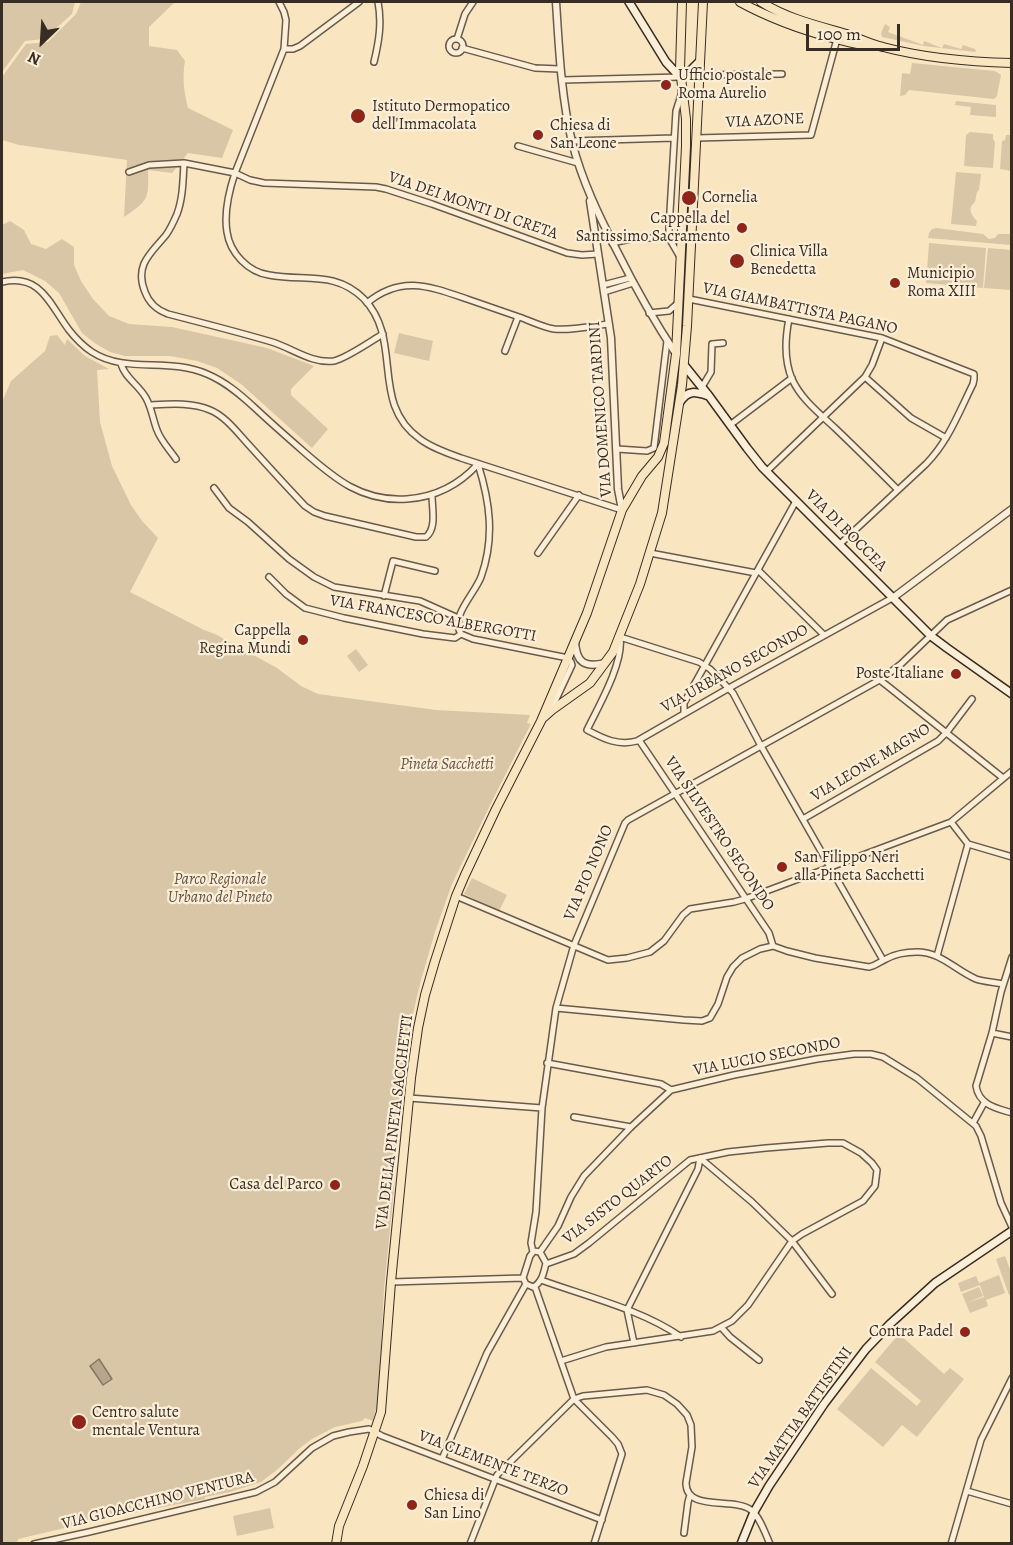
<!DOCTYPE html>
<style>
body{margin:0}
#map{position:relative;width:1013px;height:1545px;overflow:hidden;background:#fae5c1;font-family:Alegreya,serif}
canvas{display:block}
.frame{position:absolute;inset:0;border:3px solid #382d25;pointer-events:none}
.north{position:absolute;left:12px;top:12px;width:60px;height:60px;-webkit-text-stroke:4px #fceed7;paint-order:stroke;rotate:205deg;font-size:16px;font-weight:700;line-height:24px;text-align:center;color:#382d25}
.north::after{content:'';display:block;margin:auto;width:21px;height:27px;background:#382d25;clip-path:polygon(50% 0,100% 100%,50% 72%,0 100%)}
.scale{position:absolute;left:806px;top:24px;width:94px;height:27px;box-sizing:border-box;border:3px solid #382d25;border-top:0;padding-left:8px;font-size:18px;line-height:21px;white-space:nowrap;color:#382d25;-webkit-text-stroke:4px #fceed7;paint-order:stroke}
</style>
<div id="map">
<canvas width="1013" height="1545"></canvas>
<div class="frame"></div>
<div class="north">N</div>
<div class="scale">100 m</div>
</div>
<script>
const ctx = document.querySelector('canvas').getContext('2d');
ctx.lineJoin = 'round';
function fill(path, color) {
  ctx.fillStyle = color;
  ctx.fill(path, 'evenodd');
}
function stroke(path, color, width, dash) {
  ctx.strokeStyle = color;
  ctx.lineWidth = width;
  ctx.lineCap = dash ? 'butt' : 'round';
  ctx.setLineDash(dash || []);
  ctx.stroke(path);
}
function drawText(font, color, halo, rows, align = 'center') {
  ctx.font = font + ' Alegreya,serif';
  ctx.lineWidth = 4.5;
  ctx.setLineDash([]);
  ctx.textBaseline = 'middle';
  ctx.strokeStyle = halo;
  ctx.fillStyle = color;
  for (const [text, x, y, turn = 0] of rows) {
    ctx.save();
    ctx.translate(x, y);
    ctx.rotate((+turn || 0) * Math.PI / 180);
    ctx.textAlign = isNaN(turn) ? turn : align;
    if (halo) ctx.strokeText(text, 0, 0);
    ctx.fillText(text, 0, 0);
    ctx.restore();
  }
}
fill(new Path2D(`
 M2,2H75L72,14L44,39L25,41L2,72Z
 M81,2H175L149,27V46L177,50L185,61C182,78 184,92 188,108L233,130L222,158L188,153L172,173L148,170C149,199 148,201 124,217L127,160L19,145L2,140V77L26,44L48,42L76,14Z
 M885,24L890,27L888,32L923,45L924,41L942,48L944,44L961,49L963,45L975,49L976,51L975,52L924,46L882,37L881,33Z
 M912,63L995,71L1001,75L997,96L994,99L909,90L905,95L900,96L902,73L910,74Z
 M956,101L996,105V117L970,115L971,107L955,105Z
 M970,132L993,134V139L995,142L993,168L964,166L966,135Z
 M1006,135H1011V171L1000,169L1002,141L1005,140Z
 M956,172L981,174L979,190L977,192L975,202C967,208 971,215 977,221L976,226L951,224Z
 M10,221L24,230L31,244L46,249L62,239L74,247V265L81,281L93,299L109,316L129,324L172,327L267,348L314,366L291,389V395L328,429L312,448L241,384L217,368L197,361L170,356H125L110,352L96,344L82,333L59,293L45,281L23,270L2,274V225Z
 M936,228L983,234L989,239L995,238L998,234H1011V245L928,238L929,233L932,229Z
 M929,243L986,248L983,288L926,283Z
 M988,248L1011,250V290L984,288Z
 M399,333L433,341L429,361L394,353Z
 M57,335L65,345L67,339L85,356L109,369L97,370L100,422L112,466L131,505L142,521L158,538L130,592L204,630L215,634L277,668L301,686L318,694L436,710L530,715L527,723L531,724L494,797L452,884L435,932L421,980L412,1018L399,1107L394,1189L384,1289L378,1402L373,1421L365,1418L362,1421L335,1427L312,1439L300,1448L278,1469L261,1482L230,1492L205,1497V1499L133,1513L120,1508L116,1516L18,1539V1541L11,1543L2,1544V402L11,381L45,351L50,336Z
 M356,649L368,665L359,672L347,656Z
 M472,878L507,895L499,911L464,894Z
 M1005,1256L1011,1272V1295H1009L996,1259Z
 M999,1275L1005,1293L986,1300L988,1306L970,1313L962,1294L979,1287L983,1296L967,1303L984,1297L980,1285L961,1292L958,1283L976,1276L979,1283Z
 M899,1334L944,1374L950,1368L964,1379L917,1437L902,1425L883,1447L837,1409L871,1368L917,1406L921,1401L875,1362Z
 M270,1508L274,1528L237,1536L233,1516Z`), '#d9c6a6');
const water = new Path2D(`
 M99,1359L112,1379L103,1385L90,1366Z`);
fill(water, '#b8a68c');
stroke(water, '#857663', 1.5);
const minor = new Path2D(`
 M279,2L284,12L286,20L284,49L235,173C229,191 224,214 227,232C230,253 248,272 269,275C304,282 335,270 364,299C404,341 369,403 420,439C432,448 447,453 461,458L622,510
 M457,39L465,14L473,2
 M449 46a7 7 0 1 1 14 0a7 7 0 1 1-14 0Z
 M462,48L535,68L560,69
 M284,49H293L300,46L359,2
 M374,62C379,41 382,23 378,2
 M699,75L782,74
 M562,80L680,77
 M696,138L811,135L837,39
 M572,141L674,138
 M518,146L578,163
 M184,163C183,180 183,198 177,214C174,221 171,228 166,235C151,253 134,265 145,292C149,303 157,310 168,314C203,323 238,332 272,342C292,348 312,364 334,361C347,358 371,341 383,334
 M129,172L149,165L184,163L235,173L250,180L264,183L376,187L386,189L432,204L567,253L582,255L598,254
 M612,243L635,238H669
 M680,257L669,238V228L676,111L682,92
 M2,282C41,273 50,305 69,330C76,339 83,346 92,352C126,374 169,357 207,374C226,382 241,395 255,408C271,423 287,437 303,451C335,479 362,502 407,499C436,497 459,485 478,464
 M603,285L630,278
 M604,292L633,283
 M689,299L882,338L974,374V379L973,384C959,412 948,442 926,464L840,544
 M367,303C401,275 429,286 467,299C484,305 502,311 519,317C531,321 542,327 554,329C572,331 591,326 609,324
 M649,313L669,311L678,303
 M789,319C785,339 784,360 792,379C801,399 819,413 835,428C856,448 877,469 898,490
 M505,351L518,317
 M121,364C125,378 139,385 146,398C152,409 153,420 157,430C161,441 170,450 176,459
 M865,377L911,418L946,438
 M702,387L711,372L712,344L723,343
 M150,405C169,404 192,402 210,410C225,416 237,432 248,444C267,465 286,486 305,506L314,512L325,516L416,537H426C437,528 432,509 432,495
 M730,425L792,378
 M617,449L647,451L654,448L667,341
 M767,471L865,377L872,365L882,338
 M214,488L229,508L248,522L289,559L314,577L334,587L420,601L458,618
 M538,553L579,495
 M650,553L756,573
 M758,570L824,635
 M269,577L286,594L305,608L344,618L423,634L455,638L461,634L473,639L568,658L571,662L572,665L552,708
 M384,596L393,561L435,571
 M461,634C450,616 474,595 481,577C495,538 490,502 478,464
 M880,680L1003,778
 M684,713V703L796,501
 M639,740L769,933L773,946
 M803,819L938,741L947,732L972,699
 M951,822L968,844L1012,857
 M456,896L603,958L608,960L627,958L650,952L664,941L683,915L690,909L734,902L745,899L951,822L1012,771
 M937,956L968,844
 M1012,957L1001,992L992,1033L976,1086C979,1105 996,1108 1012,1113
 M883,960L761,746L733,693L710,669L699,662L620,637C624,663 598,707 587,730C604,739 618,746 637,741L729,688L894,597
 M556,1008L684,1020L702,1021L710,1018L718,1004L727,977L733,967L742,958L760,949L773,946L787,951L815,958L869,967C876,966 879,962 886,959C895,954 907,952 917,952C941,952 955,970 976,979C984,982 995,982 1003,984
 M992,1033L1012,1037
 M547,1063L661,1084L671,1090L734,1075L817,1059L854,1054H871L883,1057L917,1078L976,1126L981,1136L1001,1203L1012,1227
 M409,1098L542,1108
 M574,1117L631,1127
 M973,1123L984,1103
 M700,1158L752,1202L792,1241L832,1294
 M534,1251L540,1252L546,1263C544,1272 542,1283 533,1287L526,1284L523,1278L530,1256Z
 M533,1252L531,1243L536,1212L542,1108L556,1008L574,945L625,823L628,820L883,678L901,664L947,620L1012,590
 M540,1252L558,1226L571,1197L584,1176L631,1127L671,1090
 M546,1264L574,1254L589,1243L690,1160L728,1152L766,1148L828,1143H843L861,1153L872,1163L877,1170L875,1186L863,1201L802,1234L792,1241L748,1305L732,1321L713,1331L606,1347L561,1361
 M541,1280C585,1296 643,1310 681,1337
 M391,1282L523,1278
 M535,1287L574,1399L612,1437L618,1444L622,1454L594,1544
 M627,1310L698,1169L700,1158
 M627,1310L634,1343
 M721,1327L730,1337L759,1360
 M442,1459L487,1353L526,1284
 M967,1491L1012,1504
 M684,1533L688,1502L690,1495
 M34,1544L89,1532L256,1492L275,1482L312,1448L333,1436L349,1432L369,1429L382,1436L602,1520
 M470,1544L497,1475L574,1399L583,1396L647,1390L664,1395L677,1404L687,1415L691,1425L692,1447L686,1483C686,1512 734,1497 751,1510C760,1517 765,1533 770,1544
 M951,1544L981,1440L1012,1378`);
const tertiary = new Path2D(`
 M556,2C559,48 561,96 572,142C582,181 599,216 617,251C635,287 654,321 676,354
 M590,201L611,338L618,489L622,510
 M894,597L1012,509
 M575,641C576,663 585,668 605,663`);
const secondary = new Path2D(`
 M629,2L666,62L680,77L690,71L700,61
 M684,365L709,396L747,448L762,467L931,636L947,648L1012,694
 M680,402C688,389 696,392 709,396
 M741,1544L754,1512L769,1486L824,1404L866,1349L890,1324L935,1283L1012,1231`);
const primary = new Path2D(`
 M740,2C771,19 802,30 836,39C848,42 859,46 872,45
 M761,2C786,18 815,25 843,33C857,37 869,44 883,47C925,58 968,62 1012,63
 M543,718L552,710L590,683L613,652L640,584L662,513L682,385L687,326L703,2
 M336,1544L339,1526L363,1466L381,1412L391,1282L411,1078L418,1028L425,995L435,961L456,896L465,875L496,809L541,721L587,613L622,510L642,476L658,457L664,443L676,354L686,146V119L680,69L682,2`);
stroke(minor, '#685b4c', 8);
stroke(tertiary, '#685b4c', 9);
stroke(secondary, '#382d25', 10);
stroke(primary, '#382d25', 10);
stroke(minor, '#fceed7', 5);
stroke(tertiary, '#fceed7', 6);
stroke(secondary, '#fceed7', 7);
stroke(primary, '#fae5c1', 8);
for (const [x, y, r, color] of [
 [666,85,6,"#8f2418"],
 [358,116,8,"#8f2418"],
 [538,135,6,"#8f2418"],
 [689,198,8,"#8f2418"],
 [742,228,6,"#8f2418"],
 [737,261,8,"#8f2418"],
 [895,283,6,"#8f2418"],
 [303,640,6,"#8f2418"],
 [956,674,6,"#8f2418"],
 [782,867,6,"#8f2418"],
 [335,1185,6,"#8f2418"],
 [965,1332,6,"#8f2418"],
 [79,1422,8,"#8f2418"],
 [412,1505,6,"#8f2418"]
]) {
  const dot = new Path2D();
  dot.arc(x, y, r, 0, 2 * Math.PI);
  ctx.fillStyle = color;
  ctx.fill(dot);
  stroke(dot, '#fceed7', 2);
}
drawText('16px', '#382d25', '#fceed7', [
 ["Ufficio postale",678,76],
 ["Roma Aurelio",678,94],
 ["Istituto Dermopatico",372,107],
 ["dell'Immacolata",372,125],
 ["Chiesa di",550,126],
 ["San Leone",550,144],
 ["Cornelia",702,198],
 ["Cappella del",730,219,"right"],
 ["Santissimo Sacramento",730,237,"right"],
 ["Clinica Villa",750,252],
 ["Benedetta",750,270],
 ["Municipio",907,274],
 ["Roma XIII",907,292],
 ["Cappella",291,631,"right"],
 ["Regina Mundi",291,649,"right"],
 ["Poste Italiane",944,674,"right"],
 ["San Filippo Neri",794,858],
 ["alla Pineta Sacchetti",794,876],
 ["Casa del Parco",323,1185,"right"],
 ["Contra Padel",953,1332,"right"],
 ["Centro salute",92,1413],
 ["mentale Ventura",92,1431],
 ["Chiesa di",424,1496],
 ["San Lino",424,1514]
], 'left');
drawText('16px', '#382d25', '#fceed7', [
 ["VIA AZONE",765,121,-3],
 ["VIA DEI MONTI DI CRETA",473,206,19],
 ["VIA GIAMBATTISTA PAGANO",800,309,12],
 ["VIA DOMENICO TARDINI",601,409,-94],
 ["VIA DI BOCCEA",846,531,45],
 ["VIA FRANCESCO ALBERGOTTI",433,619,10],
 ["VIA URBANO SECONDO",735,669,-29],
 ["VIA LEONE MAGNO",871,763,-31],
 ["VIA SILVESTRO SECONDO",719,834,56],
 ["VIA PIO NONO",589,873,-67],
 ["VIA LUCIO SECONDO",767,1057,-11],
 ["VIA DELLA PINETA SACCHETTI",395,1122,-83],
 ["VIA SISTO QUARTO",618,1200,-38],
 ["VIA MATTIA BATTISTINI",801,1418,-55],
 ["VIA CLEMENTE TERZO",493,1464,21],
 ["VIA GIOACCHINO VENTURA",158,1501,-14]
]);
drawText('italic 16px', '#605345', '#fceed7', [
 ["Pineta Sacchetti",447,765],
 ["Parco Regionale",220,880],
 ["Urbano del Pineto",220,898]
]);
</script>
